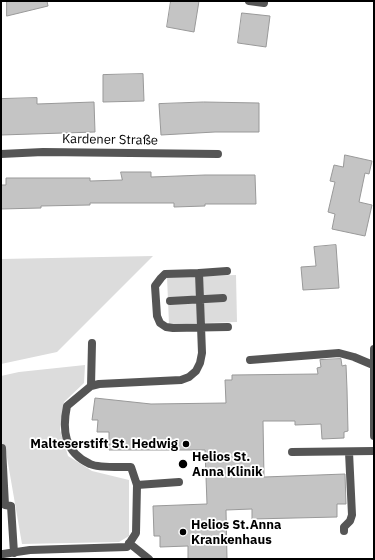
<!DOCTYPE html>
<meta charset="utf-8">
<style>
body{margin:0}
#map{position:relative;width:375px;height:560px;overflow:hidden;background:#fff;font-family:"IBM Plex Sans",sans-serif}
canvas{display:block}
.frame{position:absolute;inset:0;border:2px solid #000;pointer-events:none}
</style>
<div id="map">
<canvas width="375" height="560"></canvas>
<div class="frame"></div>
</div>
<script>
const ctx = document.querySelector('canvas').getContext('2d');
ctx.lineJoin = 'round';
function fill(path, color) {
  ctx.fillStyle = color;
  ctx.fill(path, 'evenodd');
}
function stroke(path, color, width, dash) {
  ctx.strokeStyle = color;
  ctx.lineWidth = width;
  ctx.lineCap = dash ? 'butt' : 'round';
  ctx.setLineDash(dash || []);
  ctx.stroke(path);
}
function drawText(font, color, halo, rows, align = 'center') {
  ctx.font = font + ' "IBM Plex Sans",sans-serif';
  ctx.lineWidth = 3.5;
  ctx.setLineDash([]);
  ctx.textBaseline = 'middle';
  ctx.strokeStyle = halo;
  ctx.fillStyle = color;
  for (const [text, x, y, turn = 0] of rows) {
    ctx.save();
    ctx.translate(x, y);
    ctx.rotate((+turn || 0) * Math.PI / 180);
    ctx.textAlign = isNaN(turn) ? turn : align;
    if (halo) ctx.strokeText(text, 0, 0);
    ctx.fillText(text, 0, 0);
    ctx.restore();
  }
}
fill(new Path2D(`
 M153,256L57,352L1,364V259Z
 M236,275L237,322L169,324L167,277Z
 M85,365L84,383L64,402L60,430L68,456L92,471L129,480V536L119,542L22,544L5,446H1V376L19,372Z`), '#dcdcdc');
const building = new Path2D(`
 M7,1H47L48,6L7,16Z
 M171,1H199L194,32L167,27Z
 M242,13L270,16L266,47L238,43Z
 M143,74L144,101L103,102V75Z
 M37,98V104L94,102L95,132L1,135V99Z
 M204,102L259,103V132H215L161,135L159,104Z
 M345,155L372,161L369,174L365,173L359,202L372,205L365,236L332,229L335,214L328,212L335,182L330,181L334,165L343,167Z
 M121,172H151V177L205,175H255L256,204H205V206L174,207V203H90V205L41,206V208L1,209V185H6V178H90V181L122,180Z
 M336,245L339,288L303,290L301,267L316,266L314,247Z
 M341,359L342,366L346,365L347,389L348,431L344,432V438L322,439L321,424L295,425V421H263L264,477L345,474L346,504H337V517L252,519V509L226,510L227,559H188V546L160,547V536H154L153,506L207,504L205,450H109V432H97L98,420H92L95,398L151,404L226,403L225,380H232V375L318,374L317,368L321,367L320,360Z`);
fill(building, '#c4c4c4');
stroke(building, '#999', 1);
stroke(new Path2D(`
 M249,1L264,3
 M199,273L227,271
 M170,301L223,298
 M92,343L91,386L67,406C62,430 64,452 90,464C98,468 121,467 131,467L137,485
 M250,360L339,353L354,357L373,365
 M91,386L99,384L181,380L189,377L196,371L200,363L202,353L199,273L165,274L161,278L155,286L157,316L160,323L166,327L173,328L228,327
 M1,448H2L5,505L11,506L14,553
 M292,452L374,451
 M344,531V527L350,521L352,515L349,452
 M129,543L149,559
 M1,556L3,554L30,550L127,547L136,533L137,485L179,482`), '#555', 8);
stroke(new Path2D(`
 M1,154L43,152L218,154
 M374,349V436`), '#555', 8);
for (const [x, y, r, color] of [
 [186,444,4,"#000"],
 [183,464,5,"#000"],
 [183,532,4,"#000"]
]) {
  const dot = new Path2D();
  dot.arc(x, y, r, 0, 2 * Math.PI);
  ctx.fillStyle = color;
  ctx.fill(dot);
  stroke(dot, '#fff', 1.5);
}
drawText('13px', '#000', '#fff', [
 ["Kardener Straße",110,140,1]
]);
drawText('bold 13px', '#000', '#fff', [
 ["Malteserstift St. Hedwig",178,444,"right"],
 ["Helios St.",192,457],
 ["Anna Klinik",192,472],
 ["Helios St.Anna",191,525],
 ["Krankenhaus",191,540]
], 'left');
</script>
